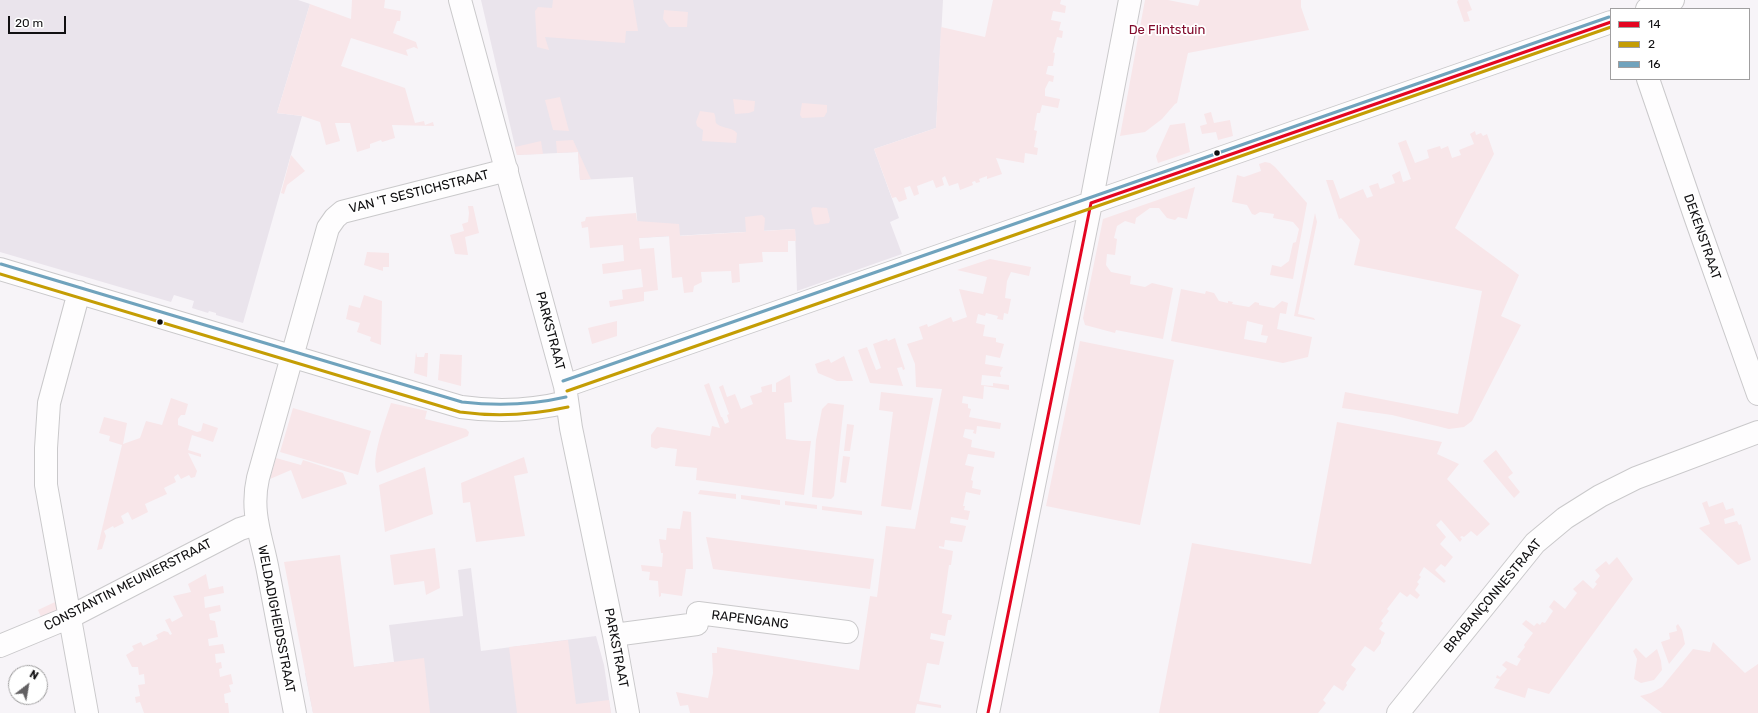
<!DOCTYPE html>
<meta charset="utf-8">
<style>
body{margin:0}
#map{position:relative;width:1758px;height:713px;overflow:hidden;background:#f7f4f8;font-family:Rubik,sans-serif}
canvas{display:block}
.legend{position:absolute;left:1610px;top:8px;width:140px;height:72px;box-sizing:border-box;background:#fff;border:1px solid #a09fa0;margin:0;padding:5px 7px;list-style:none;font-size:12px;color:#111012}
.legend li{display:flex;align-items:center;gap:8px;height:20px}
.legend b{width:20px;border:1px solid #a09fa0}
.north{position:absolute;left:8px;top:665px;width:40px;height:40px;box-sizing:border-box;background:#fff;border:1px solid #a09fa0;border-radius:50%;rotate:31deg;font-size:11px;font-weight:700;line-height:16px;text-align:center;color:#111012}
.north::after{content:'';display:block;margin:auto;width:14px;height:18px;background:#626062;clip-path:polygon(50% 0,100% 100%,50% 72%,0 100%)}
.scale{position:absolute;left:8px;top:16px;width:58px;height:18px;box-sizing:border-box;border:2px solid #111012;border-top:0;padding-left:5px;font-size:12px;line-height:14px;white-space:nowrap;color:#111012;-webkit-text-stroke:3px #fff;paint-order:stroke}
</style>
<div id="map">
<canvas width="1758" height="713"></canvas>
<ul class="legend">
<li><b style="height:5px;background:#e40521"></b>14</li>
<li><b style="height:5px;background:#c49d04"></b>2</li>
<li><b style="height:5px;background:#70a3bd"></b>16</li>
</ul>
<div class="north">N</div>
<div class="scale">20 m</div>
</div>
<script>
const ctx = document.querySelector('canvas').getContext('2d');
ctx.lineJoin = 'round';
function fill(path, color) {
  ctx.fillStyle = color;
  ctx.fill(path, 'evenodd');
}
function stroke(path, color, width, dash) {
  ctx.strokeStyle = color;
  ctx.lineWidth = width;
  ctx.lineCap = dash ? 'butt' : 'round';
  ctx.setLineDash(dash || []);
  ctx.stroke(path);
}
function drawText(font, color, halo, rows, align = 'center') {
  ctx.font = font + ' Rubik,sans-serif';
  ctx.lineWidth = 3.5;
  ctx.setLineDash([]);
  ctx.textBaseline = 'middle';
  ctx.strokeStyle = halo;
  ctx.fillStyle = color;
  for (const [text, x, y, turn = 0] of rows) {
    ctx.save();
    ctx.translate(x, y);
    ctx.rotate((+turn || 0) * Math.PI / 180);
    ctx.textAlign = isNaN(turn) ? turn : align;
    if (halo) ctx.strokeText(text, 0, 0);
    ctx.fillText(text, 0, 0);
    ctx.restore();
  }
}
fill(new Path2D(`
 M0,0H298L310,4L277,113L302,116L243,323L216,315V313L209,311L208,313L192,308L194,301L174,295L171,302L0,252Z
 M481,0H943L936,128L874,149L899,218L890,222L902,254L797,291L795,229L639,238L633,177L580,180L578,152L517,155Z
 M471,568L481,651L596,636L604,665L611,713H313L305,673L394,662L389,625L463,616L458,570Z`), '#eae4ec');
fill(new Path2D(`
 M352,0H385L384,8L401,11L400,21H397L393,33L416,42L418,49L414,47L406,50L408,56L351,38L341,66L405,88L415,123L424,121L425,125L433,122L434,126L392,125L395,138L382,142L381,140L370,144V148L357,152L350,123H335L340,141L326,145L320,122L302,116L277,113L310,4L351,19Z
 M553,0H633L638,31H626L625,43L545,37L549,50L537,47L535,11L538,7L552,8Z
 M993,0H1061L1060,4L1066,6L1065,13L1053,11L1051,20L1061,22L1059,30L1063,31L1062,38L1057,37L1053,52H1052L1055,53L1053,66H1048L1046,74L1054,76L1053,82L1049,81L1045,89V96L1060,99L1058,108L1042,105L1040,113H1037L1034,130L1037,131L1034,147L1038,148L1037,155L1025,153L1024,163L996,158L1002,174L987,179V176L979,179L980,182L976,183L975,181L972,182L973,185L960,190L958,183L949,186L945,176L942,178L944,185L936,188L933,180L917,186L919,194L914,196L910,186L904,188L907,199L899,202L896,197L892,198L874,149L936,128L941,27L985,37Z
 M1145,0H1168L1198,6L1200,0H1301V7L1309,30L1188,53L1177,103L1175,104L1162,119L1145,132L1120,136Z
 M1458,0H1468L1472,10L1467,12L1470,21L1464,22L1457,2Z
 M664,10L688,12L687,27H669L663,19Z
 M560,97L561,101L569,131L553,130L545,100Z
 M733,99L755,101L754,111L749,113L735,114Z
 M802,103L827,105V112L824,117L802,118L800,115Z
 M700,111L714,113C716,117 715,119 716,123C719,128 732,127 737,133L736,143L702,141L703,130L697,126L696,122Z
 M1211,112L1214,123L1230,120L1233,136L1218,140L1216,132L1202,134L1200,126L1207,124L1204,114Z
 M1185,123L1190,152L1158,163L1156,156L1170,125Z
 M1475,131L1476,135L1481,133L1483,136L1487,134L1494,154L1455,228L1519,275L1501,316L1521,325L1472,421L1464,427L1449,429L1392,415L1342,408L1345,392L1458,414L1482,291L1354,265L1360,240L1341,218L1339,219L1326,180H1333L1340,199L1363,189L1367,198L1373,196L1369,186L1378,183L1380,189L1395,183L1392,175L1400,171L1403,182L1411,179L1398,143L1406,140L1415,163L1429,158L1427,150L1440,146L1441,149L1448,146L1452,158L1461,155L1459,150L1474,144L1470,134Z
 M573,140L589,175L591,179L580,180L578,152L557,153L556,141Z
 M541,141L543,154L517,155L515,147Z
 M291,155L305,171L287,185L284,194L281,193Z
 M1265,162L1270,163L1275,167L1307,203L1293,279L1270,275L1272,265L1281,267L1289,261L1293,243L1296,242L1299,229L1293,222L1273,218L1274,214L1260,212L1255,215L1252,214L1247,205L1232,202L1237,175L1244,177L1261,171L1259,164Z
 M1195,187L1187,219L1178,217L1175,220L1167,218L1159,208H1150L1136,218L1135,224L1125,221L1117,226L1114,238L1117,239L1115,255L1107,254L1106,265L1111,272L1131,276L1130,284L1145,287L1152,283L1173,288L1163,339L1116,330L1115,333L1085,325L1083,318L1103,219Z
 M468,206H473L479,233L465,237L468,255L455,254L450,235L464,231L462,224L468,222L469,213Z
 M813,207L827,208L830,220L829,223L816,225L814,224L811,209Z
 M636,213L637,221L679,224L680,236L746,232L745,217L762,215L765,218L764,231L795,229L796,241H788V252H762L763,262L739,264L740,282L732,283L731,271L701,272L702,282L694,286L693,292L684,293L682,277L672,278L669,236L639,238L640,249L654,248L658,290L644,292V301L610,307L609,301L623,299L622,290L643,287L641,269L603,274L602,264L624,261L623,245L590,248L588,227L582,228L581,222L585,221L586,217Z
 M1315,213L1317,222L1298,314L1314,318L1315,320L1294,316Z
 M367,252L389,253V267H383V271L364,265Z
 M990,259L1031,267L1029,276L1011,272L1007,281L1005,298L1011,299L1008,314L1004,313L1003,320L997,319L998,316L986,313L985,316L978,314L976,323L985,325L983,336L996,338V342L1004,344L1000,358L986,355L985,364L1003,367L1000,373L1001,377L982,375L981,385L993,386V383L1009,385V390L984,386L983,399L963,396L962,403L968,404V408L971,409L969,417L1001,423L1000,429L977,426L976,434L973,433L974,430L965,429L963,437L972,440L971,447L995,452L994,458L968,454L965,465L974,467L971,480L973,481L972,488L981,490L980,495L966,492L963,506H965L964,510L970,511L968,520L951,517L950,523L966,526L962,542L945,540L944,547L939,546V548L953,551L951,565H949L942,613L952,615L951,620H948L945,636L931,633L930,639L944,642L939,665L927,663L919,701L941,705V708L917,704L915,713H690L688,705L680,706L676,692L708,698L713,673L712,653H717V647L859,670L870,596L877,597L886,526L915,529L942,389L916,387L915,364L907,344L923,339L919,327L927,324L928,327L951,317L953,322L967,317L959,289L983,294L987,277L957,270Z
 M1181,289L1205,294L1206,291L1214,293L1219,301L1228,303V301L1233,302L1232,304L1249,307L1255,302L1259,303V305L1274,308L1282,301L1288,303L1286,314L1280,313L1277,329L1312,337L1308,357L1283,363L1171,341ZM1247,321L1263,325L1261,335L1268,336L1266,343L1244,339Z
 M364,295L382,301L381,345L370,341L371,337L357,332L360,323L346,319L349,305L360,308Z
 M617,321V336L592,344L588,328Z
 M895,338L905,369L903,370L902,367L897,368L903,386L870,383L858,350L867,347L876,370L881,368L873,344L887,339L888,341Z
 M1080,341L1174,360L1140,525L1046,506Z
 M416,352L417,357H424L425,353H428L427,377L414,373Z
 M440,354L462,355L461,386L438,380Z
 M844,356L853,381H837L818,373L815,364L829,359L831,363Z
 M790,375L792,402L784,403L786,439L801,441H811L804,495L696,480L697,468L675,466L677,449L661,447L656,449L651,447V435L657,427L710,436L712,426L720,428L704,385L709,383L721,417H722L725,424L729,422L727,415L729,414L719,387L723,385L727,397L735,394L741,409L753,404L750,396L762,392L761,387L772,384V392H776V383Z
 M881,392L933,398L911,510L881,506L893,412L879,410Z
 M171,398L188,404L185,415H181L178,419V425L197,432L201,431L203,423L218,428L213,442L192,435L188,450L201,454V457L188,453L197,471L195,477L191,478L189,475L181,479L178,474L174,477L176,482L164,488L167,494L145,504L148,512L132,520L128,512L121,516L124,523L114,528L113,526L104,531L106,536L102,549L97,550L122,445L109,441L110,436L99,433L104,417L127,423L123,444L140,438L146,421L162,425Z
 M391,403L427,411L425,419L466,429L469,432L468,436L377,473C370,459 386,419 391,403Z
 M828,403L844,405L834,496L831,499L812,497L816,440L822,409Z
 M293,408L371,431L358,475L280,452Z
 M1337,422L1442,442L1437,454L1459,464L1447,479L1490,524L1477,536L1471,531L1464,537L1462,536L1460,537L1462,539L1460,542L1441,520L1436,525L1446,537L1440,544L1453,557L1445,567L1441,564L1435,570L1446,581L1444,583L1424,567L1419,575L1421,577L1417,582L1419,584L1415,590L1420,595L1417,599L1410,594L1407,597L1400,592L1387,609L1389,611L1381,621L1383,623L1379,629L1385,633L1381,640V643L1374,652L1365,646L1351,665L1356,669L1346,683L1347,685L1343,691L1334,685L1323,700L1326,703L1318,713H1159L1192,543L1311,564Z
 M847,424L854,425L850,451H844Z
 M1496,450L1513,473L1508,477L1520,492L1514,498L1483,461Z
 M843,456L850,457L846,483L840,482Z
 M524,457L528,473L514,476L525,536L476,542L470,502L463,503L461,483Z
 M276,458L301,465L303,460L343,473L347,484L302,499L291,470L270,479Z
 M425,467L433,514L385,532L379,485Z
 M700,490L736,494V499L698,494Z
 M741,495L780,500V505L741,499Z
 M785,501L817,505V509L785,505Z
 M1707,501L1709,507L1723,502L1726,510L1733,508L1735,515L1724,519L1725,524L1737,521L1739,525L1741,524L1751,560L1738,565L1699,528L1710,524L1702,503Z
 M822,506L862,511V515L822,510Z
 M683,511L691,512L693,569H686L682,596L661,593V596L659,597L658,581L649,580L650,572L642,571L641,565L662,567L663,553H661L659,539L666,540L667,528L680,529Z
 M706,537L874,559L870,589L713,569Z
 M435,548L440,588L426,595L424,581L394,585L390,555Z
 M340,555L354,667L424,658L430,713H313L284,562Z
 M1617,557L1633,579L1549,694L1528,688L1525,698L1494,688L1500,679L1496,678L1497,675L1500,677L1507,669L1502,665L1506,661L1517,666L1521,659L1517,657L1525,647L1524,645L1533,633L1522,624L1526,620L1534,626L1537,623L1540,625L1542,622L1545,623L1553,611L1549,607L1554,600L1565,609L1577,593L1573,589L1583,580L1593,589L1597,584L1595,582L1600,576L1595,570L1606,561L1609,565Z
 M206,574L209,589L223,586L224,593L204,597L205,608L220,605L221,611L209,614L210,620L215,621L218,637L208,639L209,646L223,644L225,653L215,654L216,663L221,662L222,668L219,669L220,677L231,674L233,684L229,685L231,692L224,694L225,703H228L229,713H144L140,702L136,703L135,697L140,696L138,685L145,684L144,674L139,675L138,667H132L126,655L134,650L132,646L141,642L143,646L158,639L156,635L164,631L168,632L170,635L172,634L165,620L170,618L172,622L183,616L173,596L191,592L188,584Z
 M58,583L64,608L42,619L38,610L55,602L52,586Z
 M1678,624L1682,630L1685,644L1669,664L1661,642L1670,639L1669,633L1677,631L1676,626Z
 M568,640L576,704L609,700L611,713H517L509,647Z
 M1713,642L1745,673L1758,664V713H1662L1640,696L1651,693L1662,687L1693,649L1710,652Z
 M1636,648L1646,658L1657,649L1661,661L1662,670L1654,680L1641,683L1634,679L1637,659L1633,651Z`), '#f8e6e9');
const minor = new Path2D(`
 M460,0L565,386L571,428L614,635L628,713
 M1647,9L1673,0
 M1648,79L1696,219L1758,394
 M0,269L461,407C496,412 531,411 567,402
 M79,292L49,403L46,448V485L87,713
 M565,386L1611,22
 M614,635L697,624L698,613L847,632
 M0,646L70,617L240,529L256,524
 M295,713C286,666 277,619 268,571C262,538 250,513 258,478L328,228L335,218L342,212L507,170
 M988,713L1091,203L1130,0
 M1398,713L1535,543L1565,518L1600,496L1636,478L1758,432`);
stroke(minor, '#cac9cb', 24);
stroke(minor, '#fefdfe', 22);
stroke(new Path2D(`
 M1091,203L1611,22
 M988,713L1091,203`), '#e40521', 3);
stroke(new Path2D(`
 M0,274L460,412C497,417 532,415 568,407
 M567,391L1611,27`), '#c49d04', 3);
stroke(new Path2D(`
 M1,264L462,402C497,406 531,405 566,397
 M563,381L1609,17`), '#70a3bd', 3);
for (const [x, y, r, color] of [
 [1217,153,3.5,"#111012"],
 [160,322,3.5,"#111012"]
]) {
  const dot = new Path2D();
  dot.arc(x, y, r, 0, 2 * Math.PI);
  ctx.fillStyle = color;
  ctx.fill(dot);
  stroke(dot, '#fff', 1.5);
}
drawText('13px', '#81092a', '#fff', [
 ["De Flintstuin",1167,30]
]);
drawText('13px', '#111012', '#fff', [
 ["VAN 'T SESTICHSTRAAT",419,192,-14],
 ["DEKENSTRAAT",1702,237,71],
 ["PARKSTRAAT",550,331,75],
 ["CONSTANTIN MEUNIERSTRAAT",128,585,-27],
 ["BRABANÇONNESTRAAT",1493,596,-50],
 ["WELDADIGHEIDSSTRAAT",276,619,79],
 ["RAPENGANG",750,620,7],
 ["PARKSTRAAT",616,648,79]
]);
</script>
